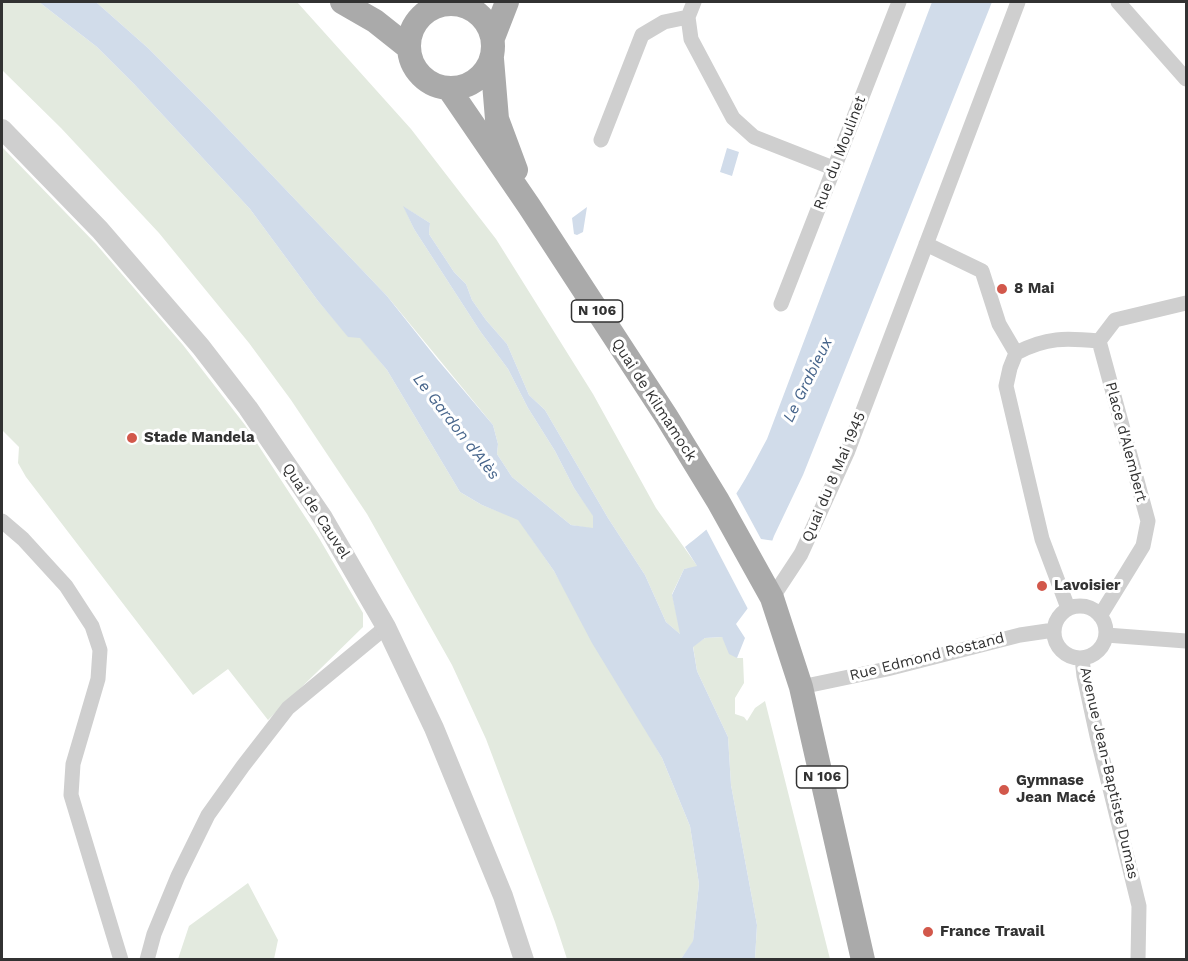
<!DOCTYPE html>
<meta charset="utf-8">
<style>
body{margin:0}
#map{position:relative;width:1188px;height:961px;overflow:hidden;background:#fff;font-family:"Work Sans",sans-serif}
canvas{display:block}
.frame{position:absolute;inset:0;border:3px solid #323232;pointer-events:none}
</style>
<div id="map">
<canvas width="1188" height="961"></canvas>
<div class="frame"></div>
</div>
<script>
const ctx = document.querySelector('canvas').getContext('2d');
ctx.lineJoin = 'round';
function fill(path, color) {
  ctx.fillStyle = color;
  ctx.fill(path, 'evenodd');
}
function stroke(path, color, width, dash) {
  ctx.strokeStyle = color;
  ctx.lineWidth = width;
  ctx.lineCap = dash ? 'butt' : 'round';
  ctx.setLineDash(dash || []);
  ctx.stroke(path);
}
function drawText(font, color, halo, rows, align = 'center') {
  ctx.font = font + ' "Work Sans",sans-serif';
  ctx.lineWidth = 6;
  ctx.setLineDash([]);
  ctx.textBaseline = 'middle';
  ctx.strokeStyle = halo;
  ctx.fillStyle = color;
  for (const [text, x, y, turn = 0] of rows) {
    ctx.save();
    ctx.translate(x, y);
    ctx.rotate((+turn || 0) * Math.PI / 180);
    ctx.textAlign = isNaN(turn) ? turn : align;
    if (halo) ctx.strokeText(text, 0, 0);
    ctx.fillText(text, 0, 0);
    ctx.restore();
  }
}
fill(new Path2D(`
 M2,2H39L97,47L134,84L250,209L318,301L348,336L360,337L387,370L460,492L482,505L518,519L554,571L662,758L690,826L699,884L693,942L681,959H567L555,922L486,739L452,665L367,514L291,400L249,343L159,233L61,128L2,70Z
 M96,2H297L411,129L496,239L593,394L656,508L698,567L684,569L672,594L681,635L666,622L645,575L608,518L545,410L529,395L507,344L486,320L472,300L466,284L454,272L429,234L430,223L404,207L414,229L480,331L508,369L528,408L555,451L574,488L594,516V529L571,525L512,477L497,454L498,444L493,425L387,296L210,110L148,48Z
 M2,147L96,244L183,345L245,425L319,538L363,613V627L268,720L228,669L193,695L26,477L18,463L19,447L2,430Z
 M722,637L737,658H743L744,683L735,698V714L744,717L747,721L755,708L765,701L830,959H755L757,925L731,785L728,737L697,671L693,646L705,638Z
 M248,883L278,940L274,959H178L189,926Z`), '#e3eadf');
fill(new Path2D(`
 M39,2H96L148,48L210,110L387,296L437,359L493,425L498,444L497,454L512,477L571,525L593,528V516L574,488L555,451L528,408L508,369L480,331L414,229L403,206L430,223L429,234L454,272L466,284L472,300L486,320L507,344L529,395L545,410L608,518L645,575L666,622L680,634L672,595L684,569L697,566L685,547C697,537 710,528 720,516C739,493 753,465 767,439L932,2H992L803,475L774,536L748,608L736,624L745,638L737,658L729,654L722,637L705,638L693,647L697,671L728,737L731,785L757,925L755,959H681L693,941L699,884L690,826L662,758L592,643L554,571L518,520L482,505L460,492L387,370L360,338L348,337L318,301L250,209L134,84L97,47Z
 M727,148L739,152L732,176L720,172Z
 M587,207L583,232L577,235L574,234L572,218Z`), '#d1dcea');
fill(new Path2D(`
 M735,491L761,539L775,541L749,611L705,527L719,513Z`), '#fff');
stroke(new Path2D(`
 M694,2L688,17L691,39L733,118L754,137L833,168
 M1118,2L1186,79
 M601,140L642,35L664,22L688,17
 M926,244L982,271L999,324L1016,353
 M781,304L899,2
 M1099,341L1115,320L1186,303
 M1016,353C1047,337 1065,338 1099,341L1148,521L1143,546L1100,616
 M1016,353L1010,368L1006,386L1042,539L1068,608
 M2,521L23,539L66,586L92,626L100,650L98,679L73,764L71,795L121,960
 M772,598L801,554L847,453L1018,2
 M1054 632a26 26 0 1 1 52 0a26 26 0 1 1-52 0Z
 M1106,635L1186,641
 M1082,658L1084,676L1097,736L1139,906L1138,960
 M801,687L887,669L1020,635L1054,630
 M147,960L154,934L178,876L208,815L243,766L288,708L386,627`), '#cfcfcf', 15);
stroke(new Path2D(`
 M2,129L100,230L201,347L248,408L323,518L386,627L434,728L503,896L524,960`), '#cfcfcf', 20);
stroke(new Path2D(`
 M342,2L375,21L409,48
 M409 46a42 42 0 1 1 84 0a42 42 0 1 1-84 0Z
 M493,38L507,2
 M492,59L497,119L516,170
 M449,89L529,206L666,416L718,501L772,598L801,687L863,960`), '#aaa', 24);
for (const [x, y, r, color] of [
 [1002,289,6,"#d2584b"],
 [132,438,6,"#d2584b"],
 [1042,586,6,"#d2584b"],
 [1004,790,6,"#d2584b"],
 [928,932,6,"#d2584b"]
]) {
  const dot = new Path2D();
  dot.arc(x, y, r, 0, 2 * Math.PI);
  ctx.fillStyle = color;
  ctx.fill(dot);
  stroke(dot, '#fff', 2);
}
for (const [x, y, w] of [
 [597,311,51],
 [822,777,51]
]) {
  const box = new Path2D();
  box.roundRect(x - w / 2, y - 11, w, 22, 4.5);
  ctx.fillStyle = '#fff';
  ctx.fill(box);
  stroke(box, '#323232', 1.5);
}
drawText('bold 14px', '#323232', null, [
 ["N 106",597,311],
 ["N 106",822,777]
]);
drawText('15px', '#323232', '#fff', [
 ["Rue du Moulinet",840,153,-69],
 ["Quai de Kilmamock",654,400,57],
 ["Place d'Alembert",1126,442,75],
 ["Quai du 8 Mai 1945",834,477,-67],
 ["Quai de Cauvel",316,511,57],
 ["Rue Edmond Rostand",927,657,-14],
 ["Avenue Jean-Baptiste Dumas",1109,773,77]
]);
drawText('bold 15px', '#323232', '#fff', [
 ["8 Mai",1014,289],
 ["Stade Mandela",144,438],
 ["Lavoisier",1054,586],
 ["Gymnase",1016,781],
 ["Jean Macé",1016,798],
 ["France Travail",940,932]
], 'left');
drawText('italic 16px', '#48668c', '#fff', [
 ["Le Grabieux",808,380,-64],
 ["Le Gardon d'Alès",456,427,52]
]);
</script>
